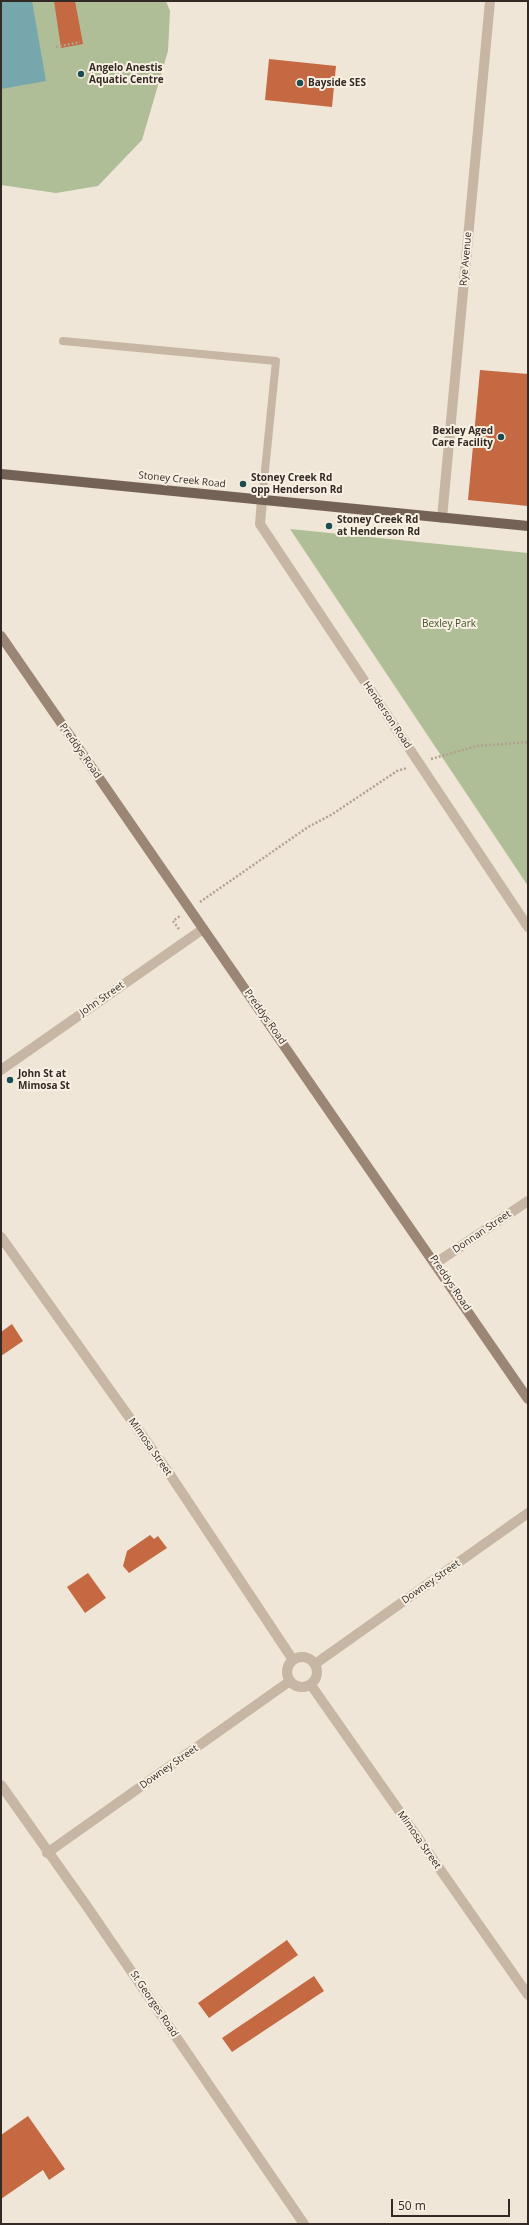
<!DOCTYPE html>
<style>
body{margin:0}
#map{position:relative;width:529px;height:2225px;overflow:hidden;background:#f0e6d7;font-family:"Open Sans",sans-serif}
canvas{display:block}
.frame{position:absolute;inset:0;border:2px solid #332a25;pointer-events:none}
.scale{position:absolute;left:391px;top:2199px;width:119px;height:18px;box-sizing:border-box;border:2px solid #332a25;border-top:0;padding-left:5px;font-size:12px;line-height:14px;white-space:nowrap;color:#332a25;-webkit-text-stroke:3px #f8f0e2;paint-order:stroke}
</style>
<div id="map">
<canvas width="529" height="2225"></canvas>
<div class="frame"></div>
<div class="scale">50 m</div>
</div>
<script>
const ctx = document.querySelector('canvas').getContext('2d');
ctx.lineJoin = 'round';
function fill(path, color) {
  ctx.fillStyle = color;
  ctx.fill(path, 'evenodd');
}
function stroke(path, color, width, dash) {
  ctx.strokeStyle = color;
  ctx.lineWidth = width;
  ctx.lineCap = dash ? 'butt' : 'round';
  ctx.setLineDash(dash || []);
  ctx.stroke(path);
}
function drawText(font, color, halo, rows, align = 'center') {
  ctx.font = font + ' "Open Sans",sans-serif';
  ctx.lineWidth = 4;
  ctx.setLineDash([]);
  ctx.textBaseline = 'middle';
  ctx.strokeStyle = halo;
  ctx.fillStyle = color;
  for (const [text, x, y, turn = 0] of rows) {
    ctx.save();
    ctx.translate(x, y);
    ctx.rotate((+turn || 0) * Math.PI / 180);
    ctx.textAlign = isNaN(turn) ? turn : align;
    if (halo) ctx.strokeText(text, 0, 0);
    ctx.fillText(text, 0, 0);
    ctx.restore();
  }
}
fill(new Path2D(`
 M1,1H166L170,11L168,51L142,140L98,186L56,193L1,185Z
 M290,529L528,553V886Z`), '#afbe97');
fill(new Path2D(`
 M1,1H32L46,81L1,89Z`), '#76a7ac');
fill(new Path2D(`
 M54,1H75L83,44L61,48Z
 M269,59L336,66L332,107L265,100Z
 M480,370L528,374V506L468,500Z
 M12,1324L23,1341L1,1356V1332Z
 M150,1535L154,1539L158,1536L167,1548L129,1573L123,1566L127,1551Z
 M88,1573L106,1598L85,1613L67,1587Z
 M287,1940L298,1955L209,2018L198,2003Z
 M314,1976L324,1991L232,2052L222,2038Z
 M28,2116L65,2169L49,2180L43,2170L1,2199V2135Z`), '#c46941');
stroke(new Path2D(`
 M56,47L80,42
 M431,759L477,746L528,742
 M200,902L308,827L331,815L397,771L407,768
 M179,929L173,921L180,916`), '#b3a08e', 2.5, [2, 2]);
stroke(new Path2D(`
 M63,341L276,361L262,500`), '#c7b6a3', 8);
stroke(new Path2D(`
 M262,500L260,524L528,927
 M442,518L490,1
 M1,1070L203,929
 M1,1237L171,1476L293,1660
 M436,1263L528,1201
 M287 1672a15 15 0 1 1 30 0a15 15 0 1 1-30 0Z
 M315,1664L528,1513
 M311,1685L528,1995
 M1,1785L86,1905L304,2224
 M47,1853L290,1681`), '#c7b6a3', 10);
stroke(new Path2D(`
 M1,636L528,1399`), '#9b8575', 10);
stroke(new Path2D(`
 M1,474L528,526`), '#746256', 10);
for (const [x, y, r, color] of [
 [81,74,4,"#1c4c53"],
 [300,83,4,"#1c4c53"],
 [501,437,4,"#1c4c53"],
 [243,484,4,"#1c4c53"],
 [329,526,4,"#1c4c53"],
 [10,1080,4,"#1c4c53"]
]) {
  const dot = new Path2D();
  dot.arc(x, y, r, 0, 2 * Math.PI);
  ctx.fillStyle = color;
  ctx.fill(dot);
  stroke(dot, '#f8f0e2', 1.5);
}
drawText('bold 10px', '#332a25', '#f8f0e2', [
 ["Angelo Anestis",89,68],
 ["Aquatic Centre",89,80],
 ["Bayside SES",308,83],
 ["Bexley Aged",493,431,"right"],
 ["Care Facility",493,443,"right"],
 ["Stoney Creek Rd",251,478],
 ["opp Henderson Rd",251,490],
 ["Stoney Creek Rd",337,520],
 ["at Henderson Rd",337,532],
 ["John St at",18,1074],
 ["Mimosa St",18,1086]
], 'left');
drawText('10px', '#332a25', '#f8f0e2', [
 ["Rye Avenue",466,259,-85],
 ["Stoney Creek Road",182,480,6],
 ["Henderson Road",387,715,56],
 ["Preddys Road",80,751,55],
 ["John Street",102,999,-35],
 ["Preddys Road",265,1017,55],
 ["Donnan Street",482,1232,-34],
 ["Preddys Road",450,1283,56],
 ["Mimosa Street",150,1447,55],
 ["Downey Street",431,1582,-35],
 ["Downey Street",169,1767,-35],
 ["Mimosa Street",419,1840,55],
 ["St Georges Road",154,2004,56]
]);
drawText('10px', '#405029', '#f8f0e2', [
 ["Bexley Park",449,624]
]);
</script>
